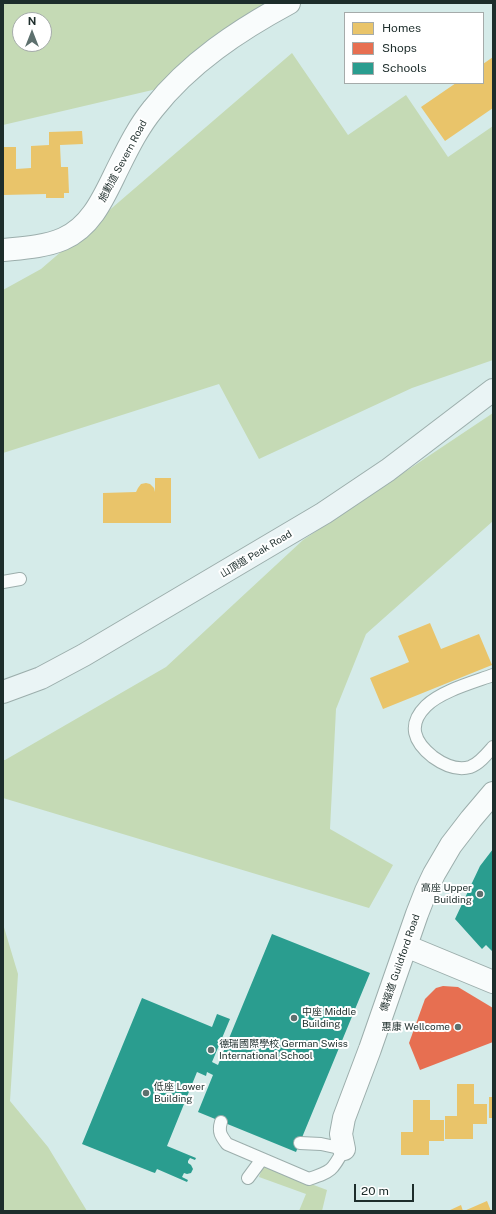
<!DOCTYPE html>
<meta charset="utf-8">
<style>
body{margin:0}
#map{position:relative;width:496px;height:1214px;overflow:hidden;background:#d5ebe9;font-family:"Public Sans",sans-serif}
canvas{display:block}
.frame{position:absolute;inset:0;border:4px solid #1d2d2b;pointer-events:none}
.legend{position:absolute;left:344px;top:12px;width:140px;height:72px;box-sizing:border-box;background:#fff;border:1px solid #a5abaa;margin:0;padding:5px 7px;list-style:none;font-size:12px;color:#1d2d2b}
.legend li{display:flex;align-items:center;gap:8px;height:20px}
.legend b{width:20px;border:1px solid #a5abaa}
.north{position:absolute;left:12px;top:12px;width:40px;height:40px;box-sizing:border-box;background:#fff;border:1px solid #a5abaa;border-radius:50%;rotate:0deg;font-size:11px;font-weight:700;line-height:16px;text-align:center;color:#1d2d2b}
.north::after{content:'';display:block;margin:auto;width:14px;height:18px;background:#5d706e;clip-path:polygon(50% 0,100% 100%,50% 72%,0 100%)}
.scale{position:absolute;left:354px;top:1184px;width:60px;height:18px;box-sizing:border-box;border:2px solid #1d2d2b;border-top:0;padding-left:5px;font-size:12px;line-height:14px;white-space:nowrap;color:#1d2d2b;-webkit-text-stroke:3px #fff;paint-order:stroke}
</style>
<div id="map">
<canvas width="496" height="1214"></canvas>
<div class="frame"></div>
<ul class="legend">
<li><b style="height:11px;background:#e9c46a"></b>Homes</li>
<li><b style="height:11px;background:#e76f51"></b>Shops</li>
<li><b style="height:11px;background:#2a9d8f"></b>Schools</li>
</ul>
<div class="north">N</div>
<div class="scale">20 m</div>
</div>
<script>
const ctx = document.querySelector('canvas').getContext('2d');
ctx.lineJoin = 'round';
function fill(path, color) {
  ctx.fillStyle = color;
  ctx.fill(path, 'evenodd');
}
function stroke(path, color, width, dash) {
  ctx.strokeStyle = color;
  ctx.lineWidth = width;
  ctx.lineCap = dash ? 'butt' : 'round';
  ctx.setLineDash(dash || []);
  ctx.stroke(path);
}
function drawText(font, color, halo, rows, align = 'center') {
  ctx.font = font + ' "Public Sans","Noto Sans TC",sans-serif';
  ctx.lineWidth = 4;
  ctx.setLineDash([]);
  ctx.textBaseline = 'middle';
  ctx.strokeStyle = halo;
  ctx.fillStyle = color;
  for (const [text, x, y, turn = 0] of rows) {
    ctx.save();
    ctx.translate(x, y);
    ctx.rotate((+turn || 0) * Math.PI / 180);
    ctx.textAlign = isNaN(turn) ? turn : align;
    if (halo) ctx.strokeText(text, 0, 0);
    ctx.fillText(text, 0, 0);
    ctx.restore();
  }
}
fill(new Path2D(`
 M3,3H274L161,88L3,125ZM20,20H44V44H20Z
 M292,53L348,135L406,95L448,157L493,126V360L412,388L259,459L219,384L3,453V290L41,269Z
 M493,413V521L366,634L336,709L330,829L393,865L369,908L3,798V760H5L166,667L303,540Z
 M3,924L18,974L10,1101L48,1147L87,1211H3Z
 M263,1166L327,1190L322,1211H299L306,1194L259,1177Z`), '#c5dab5');
fill(new Path2D(`
 M493,57V108L445,141L421,107L456,83H483V64Z
 M82,131L83,144L60,145L61,167H68L69,193H64V198H46V194L3,195V147H16V169L31,168V146L49,145V132Z
 M155,478H171V523H103V493L136,492L138,488L141,484L146,483L150,484L154,488L155,492Z
 M430,623L441,649L479,634L492,665L383,709L370,678L409,662L398,636Z
 M457,1084H474V1104H487V1124H473V1139H445V1116H457Z
 M489,1097H493V1118H489Z
 M413,1100H430V1120H444V1141H429V1155H401V1132H413Z
 M487,1201L491,1211H464Z
 M461,1205L463,1211H448Z`), '#e9c46a');
fill(new Path2D(`
 M443,986L458,987L493,1008V1042L420,1070L409,1043L425,999L436,988Z`), '#e76f51');
fill(new Path2D(`
 M493,849V952L486,945L482,949L455,919L480,866Z
 M272,934L370,973L296,1152L198,1112L213,1075L207,1072L206,1076L197,1072L167,1146L196,1158L195,1160L190,1158L188,1161V1163L191,1165L193,1169L191,1173L187,1174L184,1173L182,1177L188,1180L187,1182L157,1169L155,1173L152,1172L82,1144L142,998L212,1027L217,1014L230,1019L212,1062L218,1065Z`), '#2a9d8f');
const service = new Path2D(`
 M3,582L20,579
 M493,675C474,682 441,691 426,706C407,725 414,742 433,757C444,765 456,771 470,767C479,764 487,754 493,747
 M221,1122C218,1132 221,1136 227,1144L309,1179C332,1171 332,1171 344,1149L321,1144L300,1143
 M248,1178L262,1159`);
const minor = new Path2D(`
 M3,250C23,248 44,247 63,239C93,226 105,194 119,166C129,146 139,126 153,109C189,63 239,30 289,3
 M406,946L493,982
 M344,1149L341,1134L344,1118L370,1049L417,914L426,891L434,874L451,845L471,819L493,793`);
const secondary = new Path2D(`
 M3,692L41,678L84,655L324,513L388,470L493,390`);
stroke(service, '#9caeac', 14);
stroke(minor, '#9caeac', 24);
stroke(secondary, '#9caeac', 24);
stroke(service, '#f9fcfc', 12);
stroke(minor, '#f9fcfc', 22);
stroke(secondary, '#eaf4f5', 22);
for (const [x, y, r, color] of [
 [480,894,4,"#5d706e"],
 [294,1018,4,"#5d706e"],
 [458,1027,4,"#5d706e"],
 [211,1050,4,"#5d706e"],
 [146,1093,4,"#5d706e"]
]) {
  const dot = new Path2D();
  dot.arc(x, y, r, 0, 2 * Math.PI);
  ctx.fillStyle = color;
  ctx.fill(dot);
  stroke(dot, '#fff', 1.5);
}
drawText('10px', '#1d2d2b', '#fff', [
 ["施勳道 Severn Road",123,161,-62],
 ["山頂道 Peak Road",256,554,-31],
 ["僑福道 Guildford Road",400,963,-71]
]);
drawText('10px', '#1d2d2b', '#fff', [
 ["高座 Upper",472,888,"right"],
 ["Building",472,900,"right"],
 ["中座 Middle",302,1012],
 ["Building",302,1024],
 ["惠康 Wellcome",450,1027,"right"],
 ["德瑞國際學校 German Swiss",219,1044],
 ["International School",219,1056],
 ["低座 Lower",154,1087],
 ["Building",154,1099]
], 'left');
</script>
